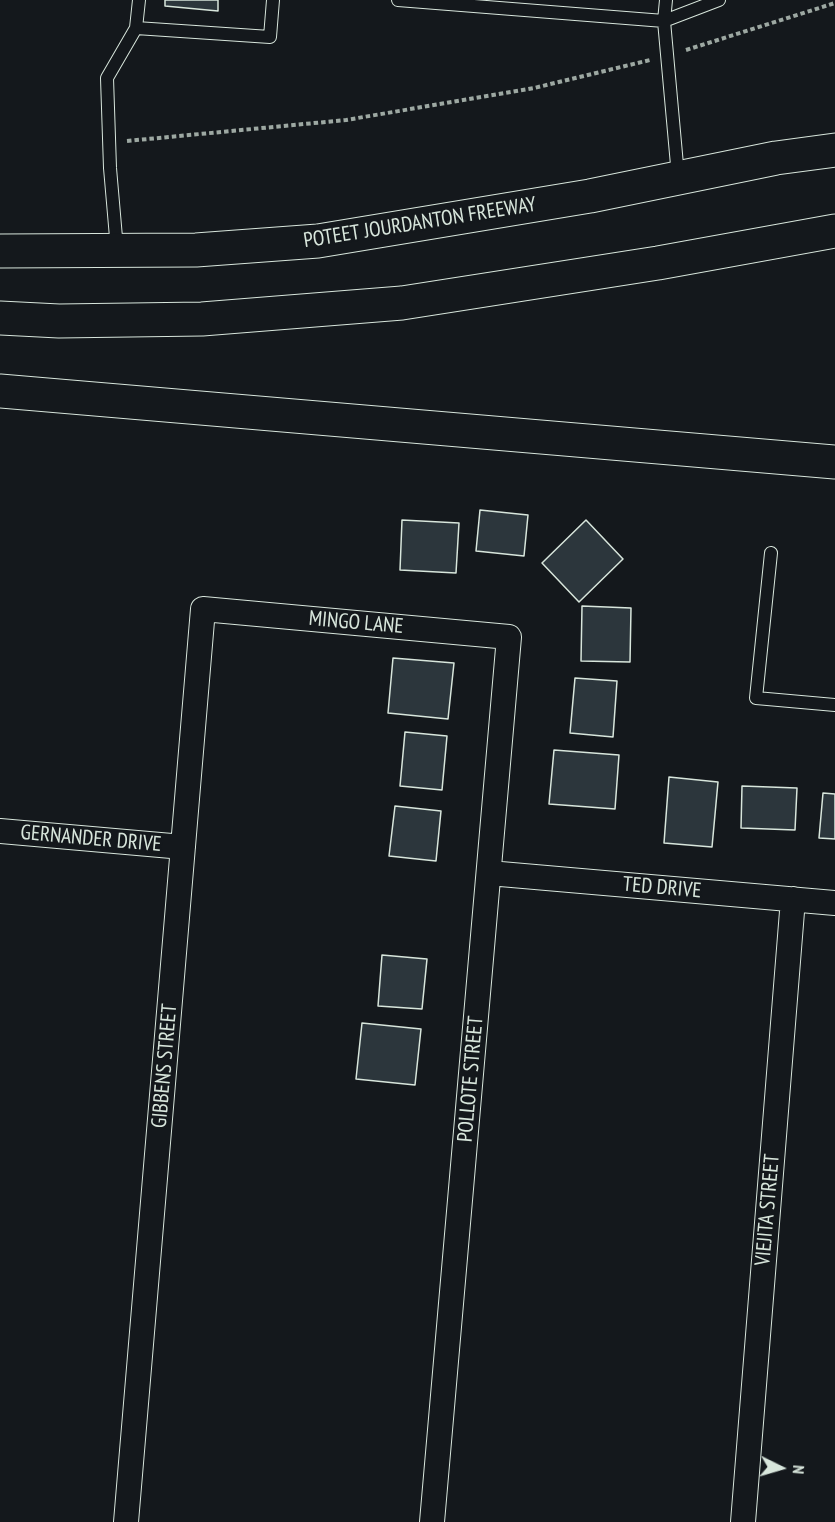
<!DOCTYPE html>
<style>
body{margin:0}
#map{position:relative;width:835px;height:1522px;overflow:hidden;background:#14181c;font-family:"PT Sans Narrow",sans-serif}
canvas{display:block}
.north{position:absolute;left:751px;top:1438px;width:60px;height:60px;-webkit-text-stroke:4px #14181c;paint-order:stroke;rotate:95deg;font-size:16px;font-weight:700;line-height:24px;text-align:center;color:#d8e6dc}
.north::after{content:'';display:block;margin:auto;width:21px;height:27px;background:#d8e6dc;clip-path:polygon(50% 0,100% 100%,50% 72%,0 100%)}
</style>
<div id="map">
<canvas width="835" height="1522"></canvas>
<div class="north">N</div>
</div>
<script>
const ctx = document.querySelector('canvas').getContext('2d');
ctx.lineJoin = 'round';
function fill(path, color) {
  ctx.fillStyle = color;
  ctx.fill(path, 'evenodd');
}
function stroke(path, color, width, dash) {
  ctx.strokeStyle = color;
  ctx.lineWidth = width;
  ctx.lineCap = dash ? 'butt' : 'round';
  ctx.setLineDash(dash || []);
  ctx.stroke(path);
}
function drawText(font, color, halo, rows, align = 'center') {
  ctx.font = font + ' "PT Sans Narrow",sans-serif';
  ctx.lineWidth = 4.5;
  ctx.setLineDash([]);
  ctx.textBaseline = 'middle';
  ctx.strokeStyle = halo;
  ctx.fillStyle = color;
  for (const [text, x, y, turn = 0] of rows) {
    ctx.save();
    ctx.translate(x, y);
    ctx.rotate((+turn || 0) * Math.PI / 180);
    ctx.textAlign = isNaN(turn) ? turn : align;
    if (halo) ctx.strokeText(text, 0, 0);
    ctx.fillText(text, 0, 0);
    ctx.restore();
  }
}
const building = new Path2D(`
 M165,0H218V11L165,6Z
 M480,510L528,515L524,556L476,551Z
 M402,520L459,523L456,573L400,570Z
 M586,520L623,559L579,602L542,563Z
 M582,606L631,608L630,662L581,661Z
 M393,658L454,663L448,719L388,713Z
 M575,678L617,681L613,737L570,733Z
 M405,732L447,736L442,790L400,786Z
 M554,750L619,755L615,809L549,804Z
 M669,777L718,782L712,847L664,843Z
 M742,786L797,788L795,830L741,828Z
 M823,793L835,794V839L819,838Z
 M395,806L441,811L436,861L389,856Z
 M382,955L427,959L422,1009L378,1006Z
 M362,1023L421,1029L415,1085L356,1079Z`);
fill(building, '#2c363c');
stroke(building, '#d8e6dc', 1.5);
const lane = new Path2D(`
 M398,0L664,21L666,0
 M136,28L270,37L273,0
 M678,176L664,21L719,0
 M117,249L110,168L107,78L136,28L139,0
 M771,553L756,698L835,705`);
const street = new Path2D(`
 M0,831L183,847
 M489,873L835,903
 M126,1522L203,609L509,637L432,1522
 M743,1522L793,899`);
const secondary = new Path2D(`
 M0,391L835,462`);
const primary = new Path2D(`
 M0,251L196,250L318,241L590,196L776,158L835,150
 M0,318L59,321L202,319L402,303L658,263L835,231`);
stroke(lane, '#d8e6dc', 14);
stroke(street, '#d8e6dc', 26);
stroke(secondary, '#d8e6dc', 35);
stroke(primary, '#d8e6dc', 35);
stroke(new Path2D(`
 M686,50L835,3
 M127,141L346,120L534,88L650,60`), '#9da8a2', 4, [4.5, 3]);
stroke(lane, '#14181c', 12);
stroke(street, '#14181c', 24);
stroke(secondary, '#14181c', 33);
stroke(primary, '#14181c', 33);
drawText('21px', '#d8e6dc', '#14181c', [
 ["POTEET JOURDANTON FREEWAY",420,223,-9],
 ["MINGO LANE",356,623,5],
 ["GERNANDER DRIVE",91,839,5],
 ["TED DRIVE",662,888,5],
 ["GIBBENS STREET",165,1066,-85],
 ["POLLOTE STREET",471,1079,-85],
 ["VIEJITA STREET",768,1210,-85]
]);
</script>
